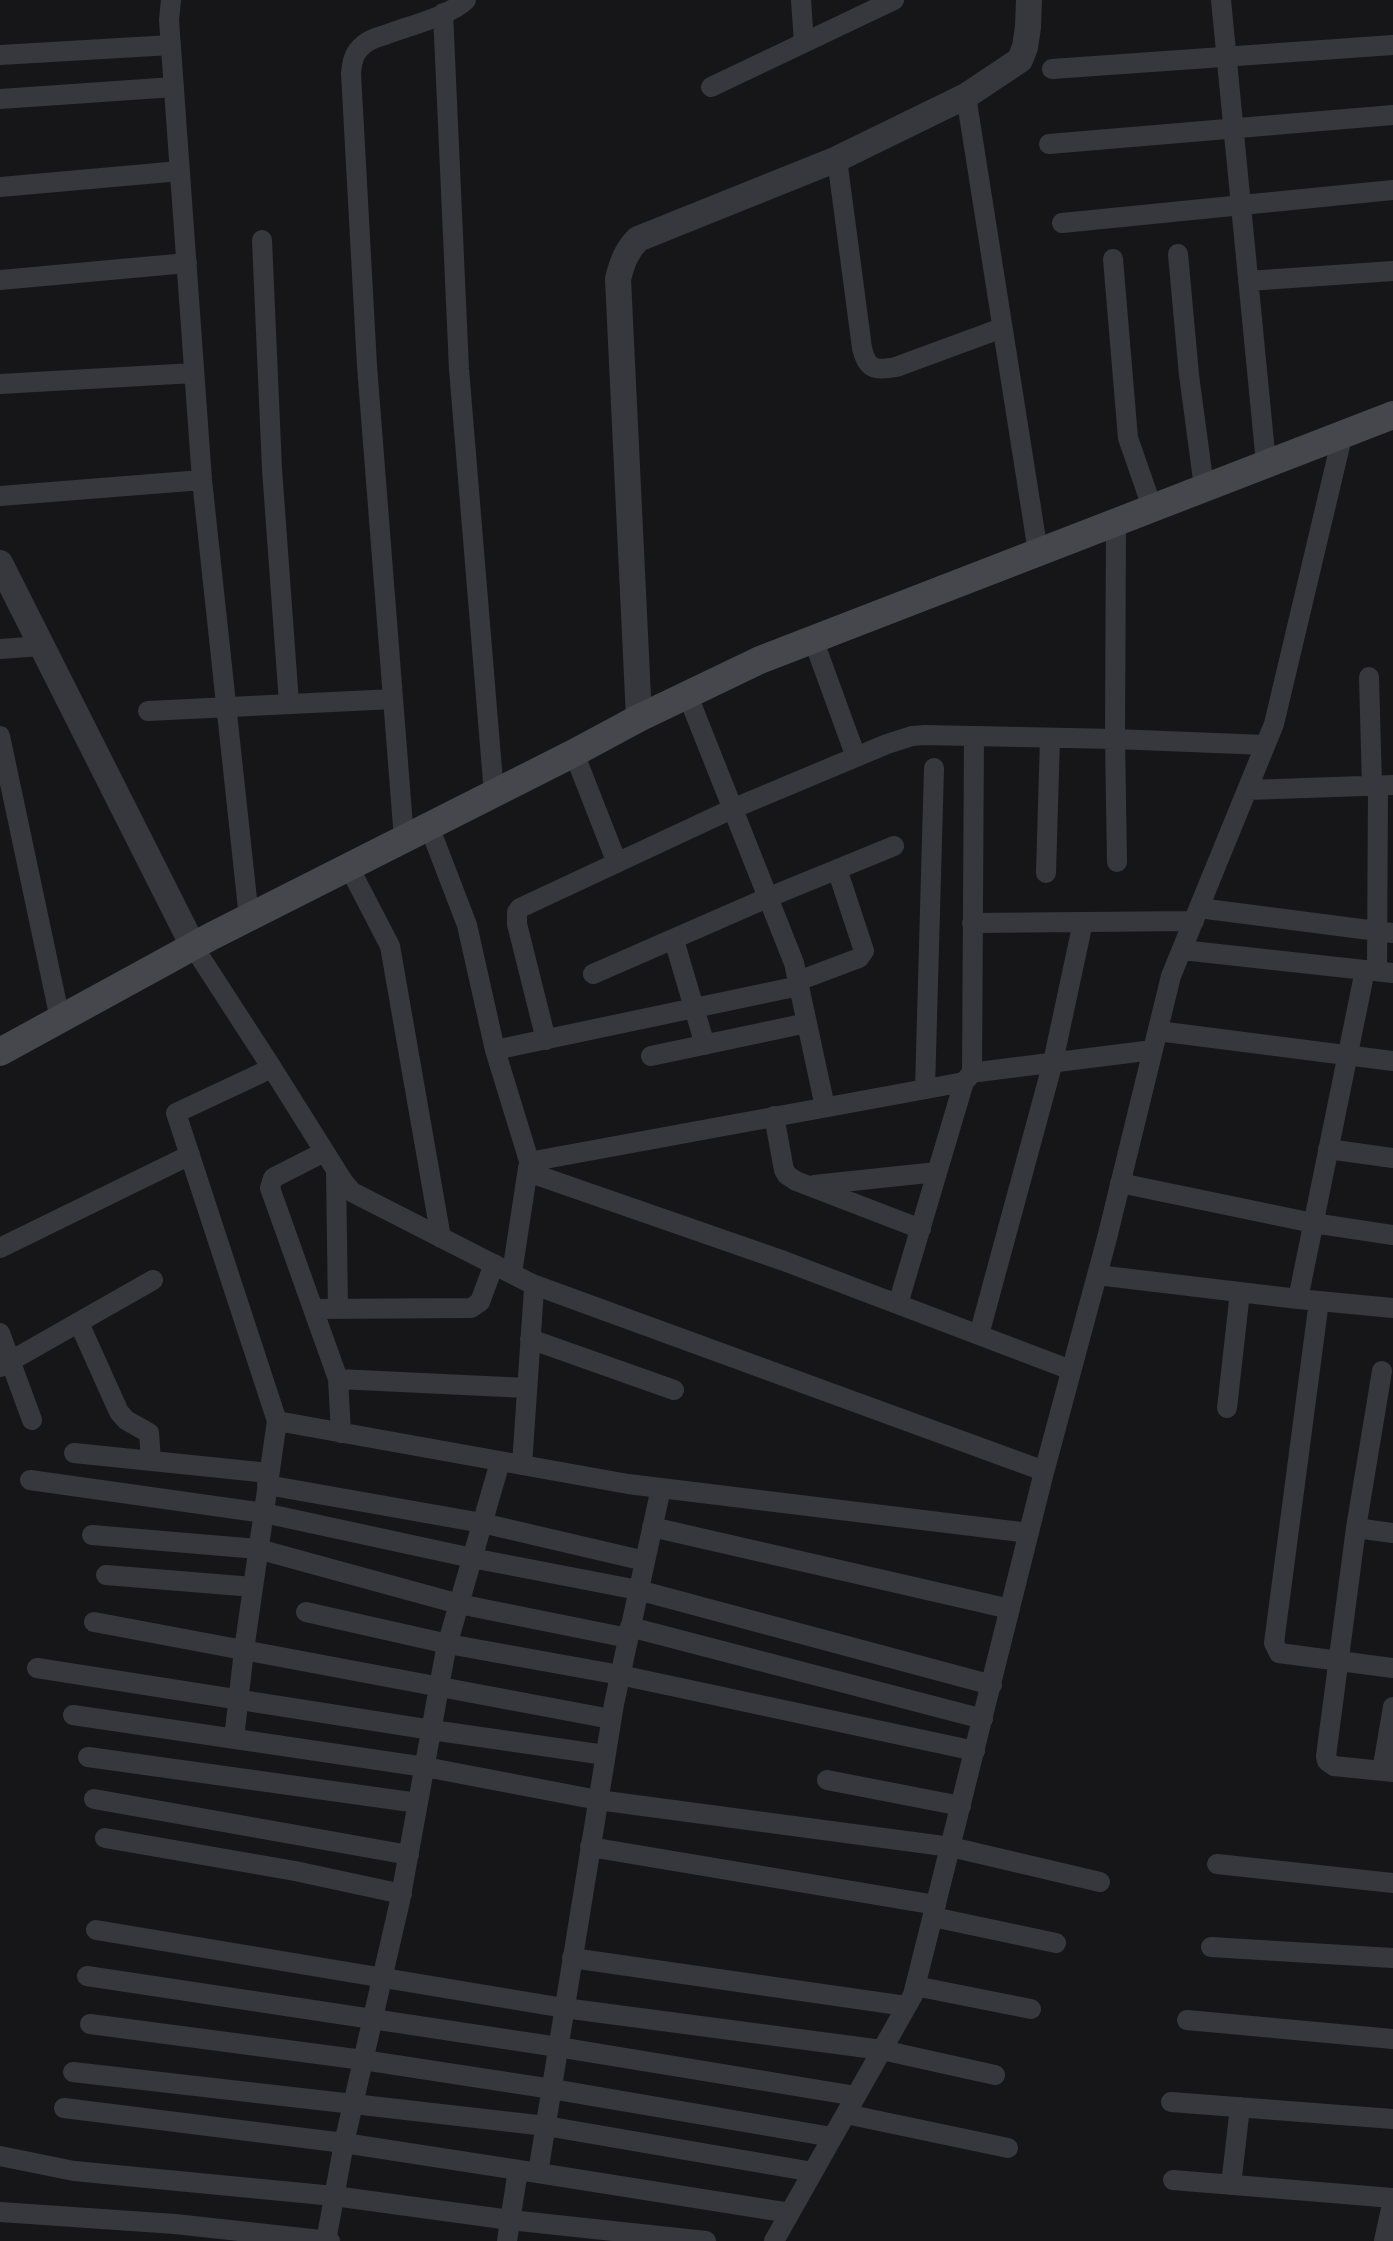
<!DOCTYPE html>
<style>
body{margin:0}
canvas{display:block;background:#161618}
</style>
<canvas width="1393" height="2241"></canvas>
<script>
const ctx = document.querySelector('canvas').getContext('2d');
ctx.lineJoin = 'round';
function stroke(path, color, width, dash) {
  ctx.strokeStyle = color;
  ctx.lineWidth = width;
  ctx.lineCap = dash ? 'butt' : 'round';
  ctx.setLineDash(dash || []);
  ctx.stroke(path);
}
stroke(new Path2D(`
 M171,0L169,20L202,480L249,918
 M801,0L804,43
 M1221,0L1266,463
 M443,13L459,369L494,794
 M0,55L171,45
 M1052,69L1393,45
 M711,87L894,0
 M966,96L1038,552
 M0,99L174,87
 M1049,144L1393,115
 M837,159L862,348C867,369 874,371 896,367L1002,328
 M0,187L180,171
 M1062,223L1393,190
 M262,240L272,469L289,703
 M1178,254L1189,375L1204,487
 M1113,259L1128,438L1152,507
 M0,280L187,263
 M1248,281L1393,271
 M0,384L194,373
 M0,496L202,480
 M1116,521L1115,739L1117,862
 M813,639L856,757
 M0,649L42,646
 M1369,677L1372,786
 M688,696L794,963L825,1107
 M148,711L393,699
 M0,736L60,1019
 M574,753L617,863
 M1247,790L1393,785
 M429,826L467,925L495,1050L530,1164
 M404,839L367,366L351,73C352,64 353,55 360,48C366,41 377,37 385,35C408,26 448,17 466,0
 M349,867L390,946L441,1238
 M1046,873L1050,738
 M1199,908L1393,933
 M972,923L1194,921
 M674,940L705,1045
 M193,946L272,1068L176,1113L277,1421L628,1484L1029,1533
 M1182,950L1393,973
 M1377,971L1378,785
 M593,974L767,898L894,846
 M798,981L859,958L864,951L837,869
 M1158,1031L1393,1061
 M546,1040L517,924V912L520,908L732,809L887,744L912,736L925,735L1115,739L1265,745
 M495,1050L799,986
 M651,1056L807,1023
 M272,1068L343,1181L352,1192L532,1284L534,1289L522,1465
 M972,1073L974,736
 M925,1089L934,768
 M774,1116L784,1170L787,1175L796,1181L921,1229
 M1328,1149L1393,1158
 M324,1152L273,1178L270,1188L338,1379L341,1433
 M336,1171L338,1309
 M528,1172L784,1261L1071,1370
 M1120,1183L1313,1223L1393,1235
 M814,1185L937,1172
 M0,1248L190,1155
 M512,1273L528,1168L534,1161L964,1082
 M1097,1275L1298,1299L1393,1308
 M532,1284L1044,1471
 M1298,1299L1365,970
 M1319,1301L1274,1643L1279,1653L1393,1668
 M898,1304L964,1082L972,1073L978,1072L1153,1050
 M313,1309L471,1308L480,1302L494,1264
 M79,1323L119,1412L126,1420L149,1433L151,1461
 M0,1333L32,1420
 M979,1335L1053,1062L1083,922
 M530,1339L674,1390
 M0,1367L153,1280
 M1382,1371L1356,1528L1326,1756L1327,1761L1334,1766L1393,1772
 M338,1379L527,1388
 M1227,1408L1240,1292
 M74,1453L269,1473
 M500,1462L446,1649L400,1901L344,2143L538,2173
 M30,1480L264,1513L472,1558L638,1590L992,1685
 M267,1485L482,1523L645,1561
 M661,1488L614,1704L538,2173L790,2213
 M652,1527L1010,1609
 M1356,1528L1393,1533
 M92,1535L258,1549L459,1604L628,1638
 M106,1575L253,1587
 M306,1612L448,1644L620,1675L975,1751
 M94,1622L611,1719
 M630,1627L983,1719
 M37,1668L432,1730L605,1755
 M73,1715L425,1767L598,1800L951,1847L1100,1882
 M234,1739L244,1650L277,1421
 M88,1757L418,1803
 M1382,1771L1393,1707
 M827,1780L961,1806
 M94,1799L409,1855
 M105,1838L295,1871L402,1894
 M590,1847L936,1905
 M1217,1864L1393,1883
 M933,1917L1056,1943
 M96,1930L564,2008L882,2050L995,2075
 M1211,1947L1393,1958
 M572,1958L906,2006
 M87,1976L558,2047L856,2096
 M915,1986L1031,2009
 M1187,2020L1393,2039
 M90,2024L363,2060L552,2089L832,2137
 M73,2072L546,2126L813,2172
 M1171,2102L1393,2119
 M64,2108L344,2143L326,2241
 M846,2114L1008,2148
 M0,2156L74,2171L334,2196L510,2220L706,2241
 M1173,2180L1393,2198
 M1231,2185L1240,2107
 M0,2212L175,2224L330,2241
 M507,2241L518,2170
 M774,2241L913,1995L1043,1476L1107,1238L1171,976L1274,724L1343,433
 M1384,2241L1393,2200`), '#37383d', 20);
stroke(new Path2D(`
 M0,563L193,946
 M639,718L618,279C622,263 626,251 638,239L837,159L966,96L1020,60L1025,47L1028,27L1029,0`), '#37383d', 26);
stroke(new Path2D(`
 M0,1052L210,937L574,753L639,718L760,660L1393,415`), '#45474d', 28);
</script>
